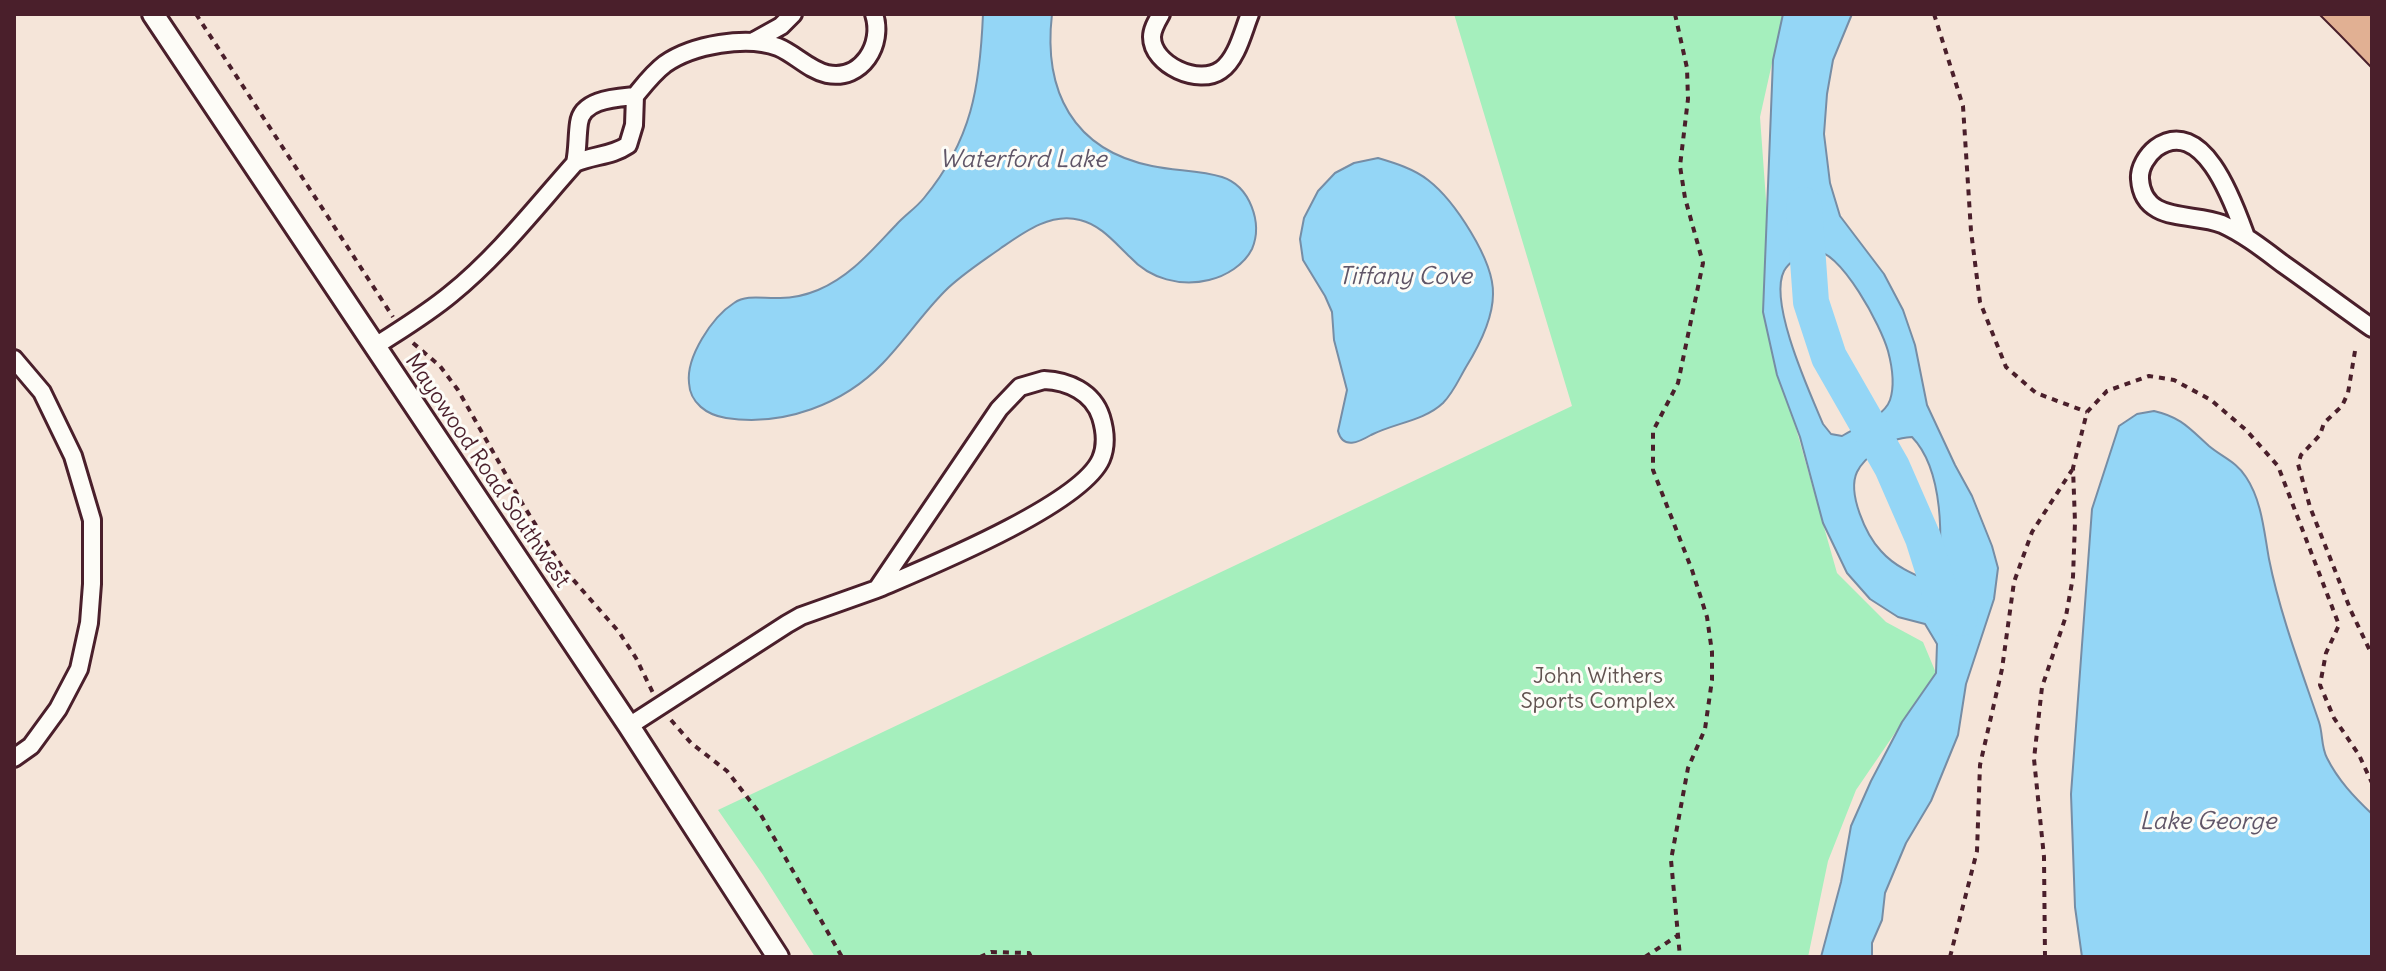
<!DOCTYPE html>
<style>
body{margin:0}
#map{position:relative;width:2386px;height:971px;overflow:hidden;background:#f5e5d9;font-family:Delius,sans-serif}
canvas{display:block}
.frame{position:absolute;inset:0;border:16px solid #4a1f2b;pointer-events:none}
</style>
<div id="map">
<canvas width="2386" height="971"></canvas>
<div class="frame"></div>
</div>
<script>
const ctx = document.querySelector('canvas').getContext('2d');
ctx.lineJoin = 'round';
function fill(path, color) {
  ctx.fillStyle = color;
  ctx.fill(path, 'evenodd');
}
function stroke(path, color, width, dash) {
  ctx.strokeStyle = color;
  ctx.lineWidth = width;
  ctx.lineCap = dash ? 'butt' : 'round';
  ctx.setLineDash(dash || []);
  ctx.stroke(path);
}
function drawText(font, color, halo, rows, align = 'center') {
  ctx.font = font + ' Delius,sans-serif';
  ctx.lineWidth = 6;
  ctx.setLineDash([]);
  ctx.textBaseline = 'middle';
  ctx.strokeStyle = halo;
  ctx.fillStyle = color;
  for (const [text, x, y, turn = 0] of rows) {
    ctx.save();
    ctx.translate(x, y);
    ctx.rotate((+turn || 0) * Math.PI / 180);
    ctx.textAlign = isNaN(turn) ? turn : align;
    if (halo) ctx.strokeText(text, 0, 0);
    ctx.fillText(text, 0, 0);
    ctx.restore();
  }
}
fill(new Path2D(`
 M1454,14H1783L1760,117L1767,214L1763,312L1837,573L1886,622L1923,642L1936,673L1856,790L1828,861L1808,957H815L763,875L718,810L1572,406Z`), '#a5efbd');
const water = new Path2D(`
 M983,14H1052C1043,91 1073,150 1152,166C1175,171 1200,170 1222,177C1250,186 1263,223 1252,249C1244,265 1226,276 1209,280C1181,287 1150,279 1130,257C1115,243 1101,225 1080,220C1051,212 1024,232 1001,248C983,261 961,275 945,291C923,313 905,340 883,363C844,404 783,427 726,418C707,415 690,403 689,383C686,357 712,317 734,303C747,294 764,299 780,298C793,298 806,295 818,290C851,276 872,250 896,225C905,215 916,208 924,198C972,140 980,86 983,14Z
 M1783,14H1852L1833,60L1827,94L1824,134L1830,183L1840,216L1884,274L1903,310L1915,345L1927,405L1955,465L1972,496L1992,546L1998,568L1994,599L1966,684L1958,735L1931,801L1906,843L1885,893L1882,920L1872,943V957H1821L1841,882L1851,826L1871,781L1902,722L1936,673L1937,644L1925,624L1898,617L1870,599L1847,573L1823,523L1800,437L1777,375L1763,312L1773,60ZM1814,250C1842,252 1881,326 1888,351C1892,366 1895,385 1890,400C1884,417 1856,427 1842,436L1831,434L1823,424C1810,393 1768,302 1784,271C1790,260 1803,254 1814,250ZM1912,437C1943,469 1945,543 1934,583C1915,575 1895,567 1881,551C1866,535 1847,493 1857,472C1862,462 1869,456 1878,450C1889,441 1898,438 1912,437Z
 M1378,158C1395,163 1414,169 1428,180C1454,200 1494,260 1493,294C1493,318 1479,346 1466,367C1459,379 1453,393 1443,403C1424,421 1394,423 1371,435C1359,442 1343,450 1338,431L1347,390L1334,340L1332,312L1325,296L1303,260L1300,239L1304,218L1318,191L1335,173L1354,163Z
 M2154,411C2181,417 2190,429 2209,446C2222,457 2237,462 2246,477C2262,501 2264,532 2269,559C2280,614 2301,669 2319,722C2323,734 2321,747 2327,758C2338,780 2354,797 2372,814V957H2082L2075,907L2071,794L2092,509L2119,426L2137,414Z`);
fill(water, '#94d6f6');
stroke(water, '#768da5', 2);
stroke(new Path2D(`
 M1804,205L1811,302L1829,357L1892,467L1923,538L1941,595L1960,618`), '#94d6f6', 36);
const building = new Path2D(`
 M2319,14H2372V68L2339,34Z`);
fill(building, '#e1b093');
stroke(building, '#4a1f2b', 2);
const minor = new Path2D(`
 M1161,14C1157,21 1152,29 1152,37C1152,65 1199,86 1221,70C1237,59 1243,31 1250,14
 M754,41L781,26L793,14
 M575,163C578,149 577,137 579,123C582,99 616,98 635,96
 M2246,237C2235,207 2204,114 2156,148C2147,155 2139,168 2140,179C2143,224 2192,212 2222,224C2244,234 2263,249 2283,264C2313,285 2342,307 2372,328
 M374,347C400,330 427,314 451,294C498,256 535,208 575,163C593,155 612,156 628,145L634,125L635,96C644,85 653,73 665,64C692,45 747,35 778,47C795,54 809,70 827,74C862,81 884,44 874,14
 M14,359L42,392L73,456L92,520V584L89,623L79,669L58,709L31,746L14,758
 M1044,380C1068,381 1093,392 1101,417C1105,430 1107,445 1101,459C1081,505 926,568 877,589L999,409L1020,387Z
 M629,726L787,624L801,616L877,589`);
const tertiary = new Path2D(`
 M153,14L629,726L778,957`);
stroke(minor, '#4a1f2b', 22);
stroke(tertiary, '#4a1f2b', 26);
stroke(new Path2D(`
 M196,14L393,317
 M1675,14L1687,68L1688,99L1680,166L1685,198L1703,263L1678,383L1653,431V470L1692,570L1707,617L1712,652V680L1705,729L1688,768L1671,860L1680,957
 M1934,14L1963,106L1971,231L1980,302L2006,367L2036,393L2087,412
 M413,343L440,366L458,390L522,503L562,567L619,632L636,658L653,693
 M2355,351L2348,393L2342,406L2324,423L2320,435L2301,455L2298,464L2310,507L2351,611L2372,655
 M671,720L691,743L727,771L761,815L842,957
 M980,957L991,952L1029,953L1031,957
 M1645,957L1677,936
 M1950,957L1977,851L1980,765L2002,669L2014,582L2032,532L2072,470
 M2045,957L2044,857L2034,759L2042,687L2066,616L2073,577L2075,522L2073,468L2087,412L2107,391L2149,376L2174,380L2211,400L2246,430L2278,466L2339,625L2326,653L2320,685L2334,718L2359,755L2372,783`), '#4a1f2b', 4, [6, 6]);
stroke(minor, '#fdfcf7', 16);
stroke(tertiary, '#fdfcf7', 20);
drawText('22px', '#4a1f2b', '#fdfcf7', [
 ["Mayowood Road Southwest",487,471,56]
]);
drawText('22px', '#615350', '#fdfcf7', [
 ["John Withers",1598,677],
 ["Sports Complex",1598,702]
]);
drawText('italic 24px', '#605668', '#fdfcf7', [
 ["Waterford Lake",1023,160],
 ["Tiffany Cove",1405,277],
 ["Lake George",2208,822]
]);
</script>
